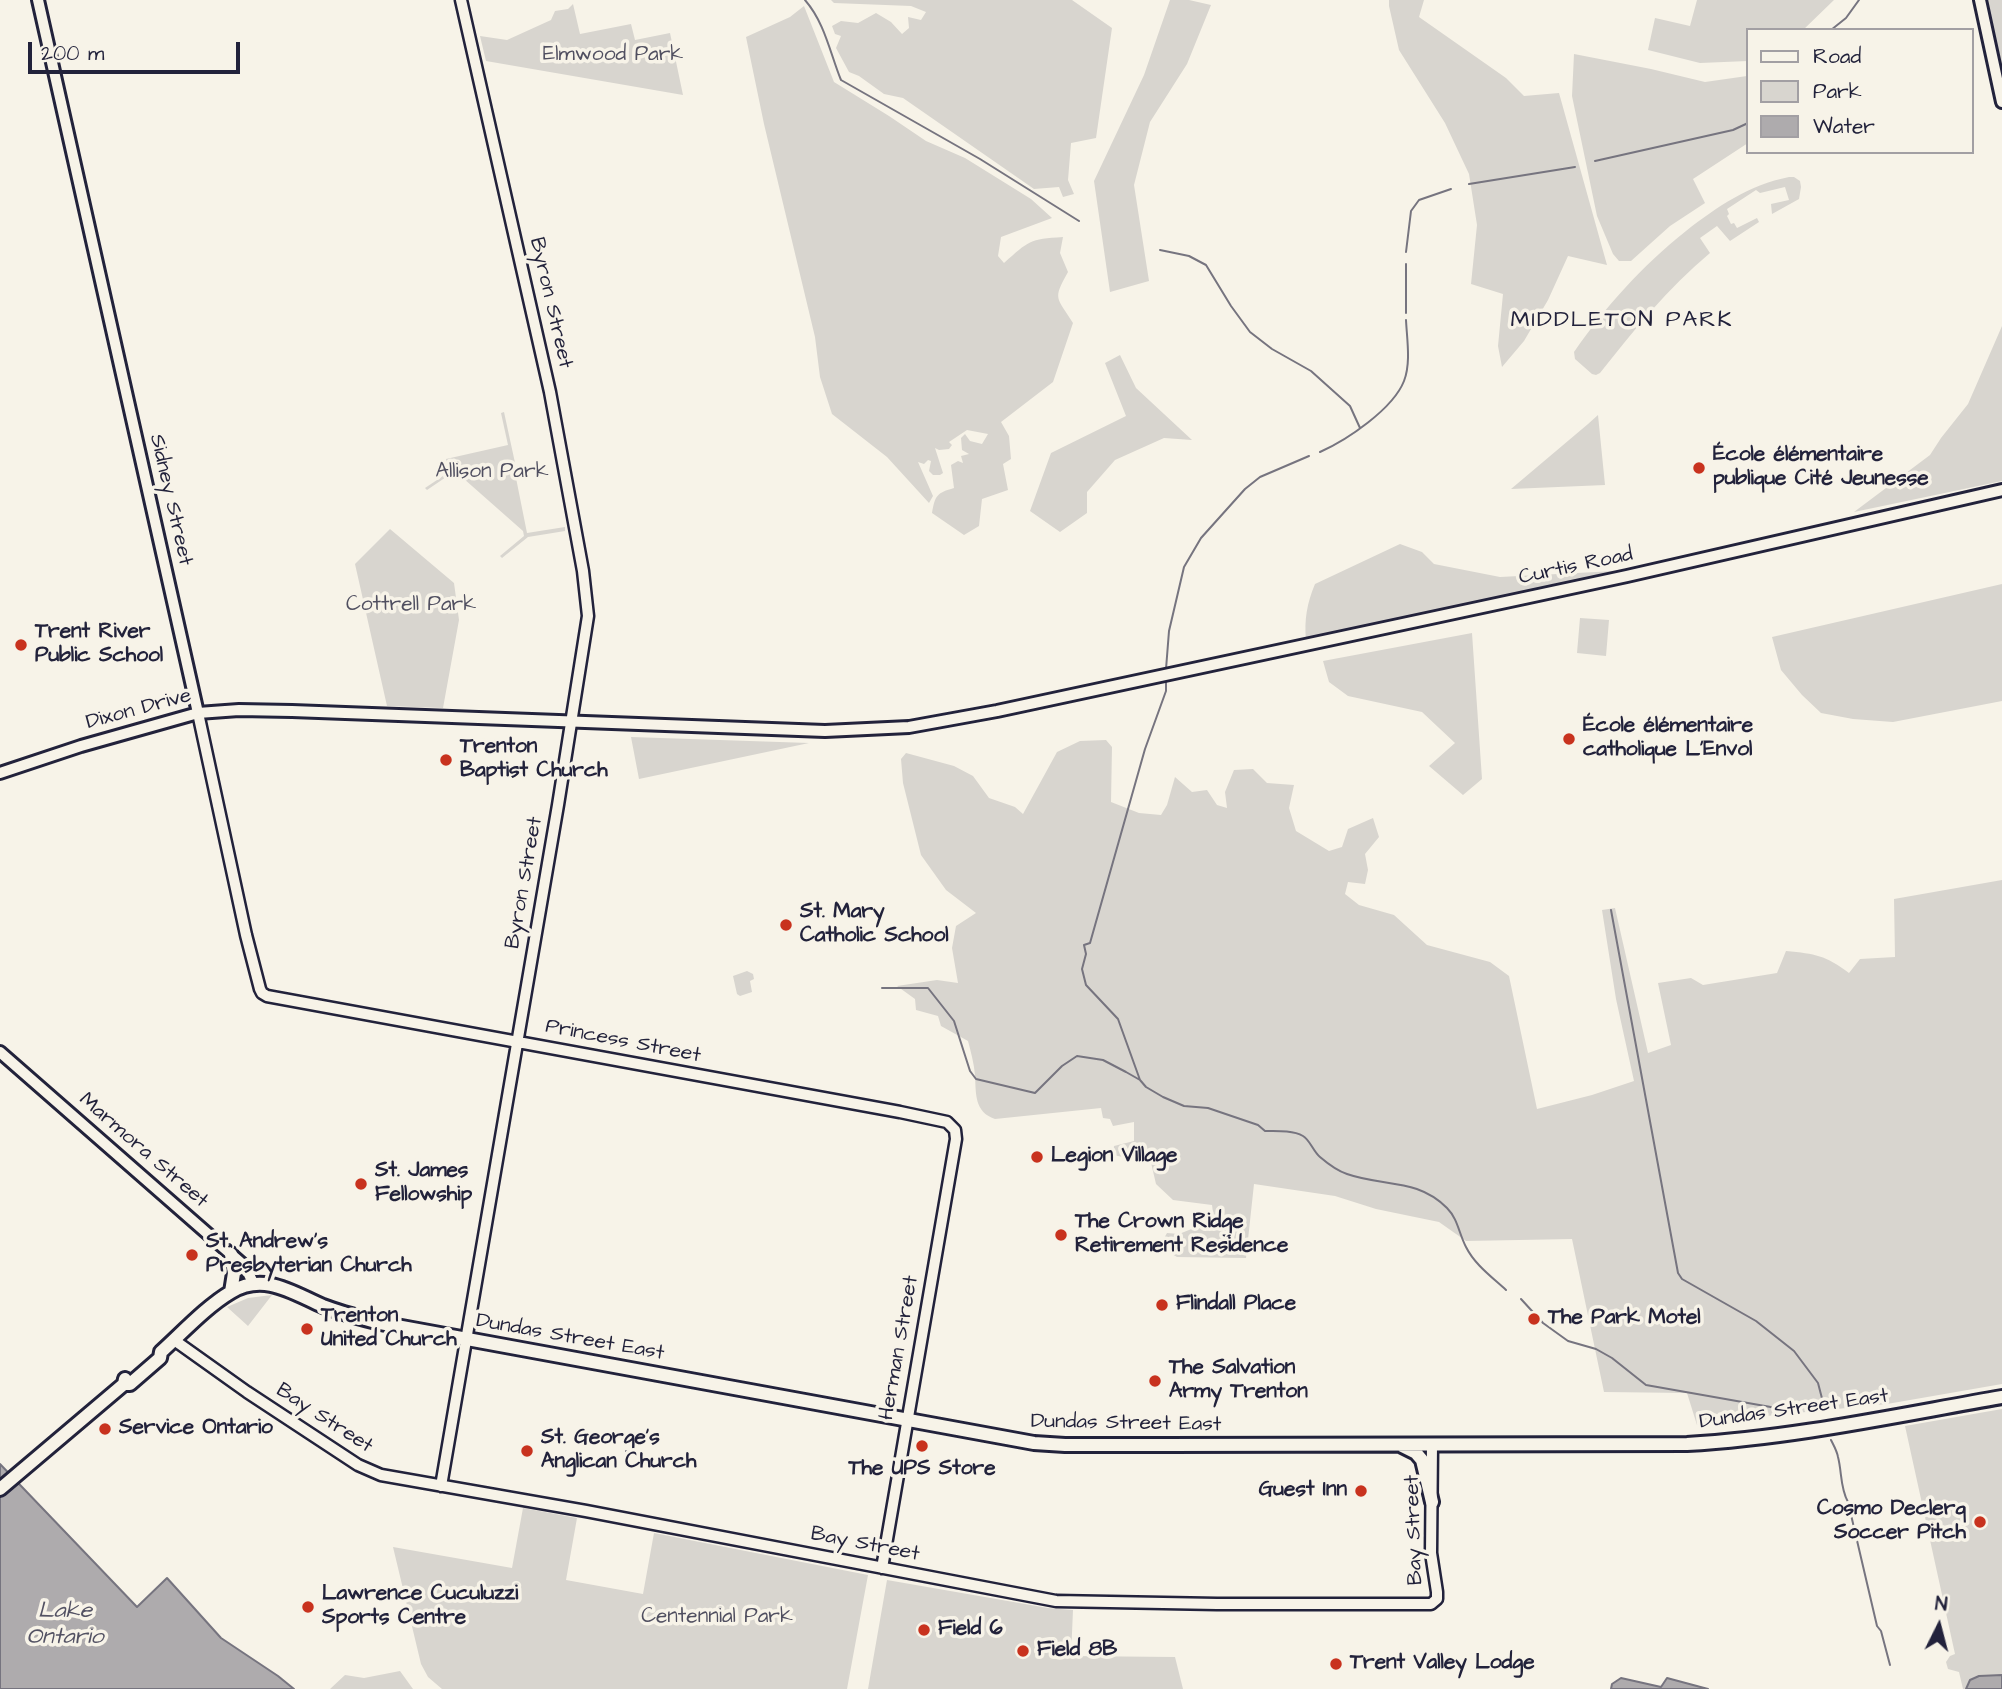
<!DOCTYPE html>
<meta charset="utf-8">
<style>
body{margin:0}
#map{position:relative;width:2002px;height:1689px;overflow:hidden;background:#f7f3e8;font-family:"Architects Daughter",sans-serif}
canvas{display:block}
.legend{position:absolute;left:1746px;top:28px;width:228px;height:126px;box-sizing:border-box;background:#f7f3e8;border:2px solid #a29fa3;margin:0;padding:9px 12px;list-style:none;font-size:21px;color:#22223b}
.legend li{display:flex;align-items:center;gap:14px;height:35px}
.legend b{width:35px;border:2px solid #a29fa3}
.north{position:absolute;left:1904px;top:1591px;width:70px;height:70px;-webkit-text-stroke:5px #f7f3e8;paint-order:stroke;rotate:6deg;font-size:19px;font-weight:700;line-height:28px;text-align:center;color:#22223b}
.north::after{content:'';display:block;margin:auto;width:24px;height:32px;background:#22223b;clip-path:polygon(50% 0,100% 100%,50% 72%,0 100%)}
.scale{position:absolute;left:28px;top:42px;width:212px;height:32px;box-sizing:border-box;border:4px solid #22223b;border-top:0;padding-left:9px;font-size:21px;line-height:24px;white-space:nowrap;color:#22223b;-webkit-text-stroke:5px #f7f3e8;paint-order:stroke}
</style>
<div id="map">
<canvas width="2002" height="1689"></canvas>
<ul class="legend">
<li><b style="height:9px;background:#f7f3e8"></b>Road</li>
<li><b style="height:19px;background:#d8d5cf"></b>Park</li>
<li><b style="height:19px;background:#aeabad"></b>Water</li>
</ul>
<div class="north">N</div>
<div class="scale">200 m</div>
</div>
<script>
const ctx = document.querySelector('canvas').getContext('2d');
ctx.lineJoin = 'round';
function fill(path, color) {
  ctx.fillStyle = color;
  ctx.fill(path, 'evenodd');
}
function stroke(path, color, width, dash) {
  ctx.strokeStyle = color;
  ctx.lineWidth = width;
  ctx.lineCap = dash ? 'butt' : 'round';
  ctx.setLineDash(dash || []);
  ctx.stroke(path);
}
function drawText(font, color, halo, rows, align = 'center') {
  ctx.font = font + ' "Architects Daughter",sans-serif';
  ctx.lineWidth = 7;
  ctx.setLineDash([]);
  ctx.textBaseline = 'middle';
  ctx.strokeStyle = halo;
  ctx.fillStyle = color;
  for (const [text, x, y, turn = 0] of rows) {
    ctx.save();
    ctx.translate(x, y);
    ctx.rotate((+turn || 0) * Math.PI / 180);
    ctx.textAlign = isNaN(turn) ? turn : align;
    if (halo) ctx.strokeText(text, 0, 0);
    ctx.fillText(text, 0, 0);
    ctx.restore();
  }
}
fill(new Path2D(`
 M831,0H1072L1112,28L1096,138L1071,143L1068,180L1074,194L1063,197L1059,187L1034,189L903,98L884,94L859,76L849,72L836,48L841,36L835,34L832,26L841,21L858,23L876,13L891,22L902,34L909,28L908,17L921,20L926,12L911,6L834,3Z
 M1170,0H1189L1211,5L1187,64L1150,122L1134,185L1149,281L1110,292L1094,181L1144,75Z
 M1389,0H1424L1419,17L1506,78L1524,96L1559,93L1607,265L1568,256L1548,300L1524,341L1502,367L1498,346L1503,294L1471,284L1477,225L1469,174L1445,123L1399,50L1389,6Z
 M1697,0H1834L1803,30H1748V61L1700,63L1648,50L1655,18L1690,26Z
 M1986,0H2002V73L2000,66Z
 M573,4L580,34L631,24L635,40L670,33L683,95L486,61L480,36L507,40L551,20L555,11L568,9Z
 M804,6L834,82L889,116L926,141L965,158L1031,199L1052,218L1001,237L998,256L1004,263C1029,241 1029,239 1063,237L1060,253L1068,272C1052,300 1057,297 1073,323L1053,382L1001,422L1009,436L1011,459L1003,464L1008,490L982,499L979,526L964,535L932,513C935,495 937,493 954,488L951,465L958,461L963,463L961,456L969,454L962,450L961,438L965,434L970,441L982,444L988,434L967,430L949,442L952,445L949,449L939,450L935,448L943,473L940,475H933L929,471L931,461L928,460L924,464L918,462L933,496L929,503L887,457L832,414L820,377L815,337L764,124L746,37L790,17Z
 M1574,54L1651,69L1705,82L1747,76L1748,143L1693,179L1705,203L1670,226L1631,261H1619L1613,254L1597,216L1572,96Z
 M1789,177H1794L1800,181L1801,187L1799,199L1772,214L1771,204L1789,200L1785,187L1760,193L1756,190L1727,209L1729,214L1727,216L1731,224L1734,223L1737,228L1757,218L1759,222L1730,241L1717,226L1700,238L1710,253C1668,288 1634,330 1600,373L1596,375L1592,374L1575,359L1574,352C1607,305 1641,267 1686,231C1718,206 1749,185 1789,177Z
 M2002,326V481L1854,512L1930,455L1941,438L1968,404Z
 M1120,355L1136,388L1192,440L1164,438L1115,460L1087,492V513L1060,532L1030,511L1051,453L1126,416L1105,363Z
 M504,412L517,472L515,473L527,533L565,527V531L528,537L502,558L500,556L524,536L523,531L455,471L427,490L425,488L449,472L446,459L508,445L501,413Z
 M1598,415L1605,485L1511,489L1588,424Z
 M390,529L454,583L459,620L443,708L387,706L355,564Z
 M1400,544L1422,552L1434,564L1500,577L1615,571L1306,640C1304,620 1307,603 1315,584Z
 M2002,584V701L1893,722L1853,719L1821,713L1802,695L1781,670L1772,637Z
 M1580,618L1609,620L1606,656L1577,653Z
 M1472,633L1482,779L1463,795L1429,766L1455,743L1422,712L1348,696L1329,682L1323,661Z
 M631,737L809,743L639,779Z
 M1106,740L1112,747L1111,802L1139,813L1161,815L1167,805L1175,777L1192,792L1207,790L1217,805L1227,808L1225,792L1234,770L1253,769L1267,783L1294,785L1289,808L1296,831L1329,851L1342,847L1348,829L1373,818L1379,837L1365,854L1368,870L1365,884L1348,882L1345,894L1359,905L1394,915L1427,945L1490,962L1509,976L1537,1109L1592,1095L1634,1081L1616,999L1602,910L1615,908L1648,1053L1671,1045L1658,983L1691,978L1703,985L1777,973L1786,951C1816,954 1825,955 1849,973L1860,959L1895,957L1894,899L2002,880V1384L1887,1404L1766,1416L1697,1425L1687,1393L1604,1392L1572,1239L1466,1241L1439,1222L1376,1209L1335,1196L1254,1184L1246,1258L1177,1257L1165,1250L1163,1240L1167,1233L1179,1234L1214,1220L1212,1205L1173,1200L1156,1184L1149,1154L1123,1157L1113,1155L1114,1146L1134,1141V1122L1113,1126L1110,1119L1103,1118L1101,1108L995,1119C974,1112 976,1093 975,1075C974,1064 971,1052 968,1041L941,1026L938,1016L916,1010L915,999L897,986L937,980L958,983L952,948L956,926L976,913L946,890L921,855L903,783L901,759L906,753L954,766L973,776L989,798L1015,807L1023,814L1057,752L1080,741Z
 M747,971L753,974L754,979L750,981L752,992L740,996L737,994L733,976Z
 M272,1295L248,1326L227,1307L248,1298Z
 M2002,1409V1675L1979,1676L1970,1680L1966,1689H1963L1959,1672L1948,1669L1946,1662L1950,1656L1955,1654L1905,1426Z
 M523,1508L577,1518L566,1580L643,1594L654,1533L868,1575L847,1689H442L428,1677L421,1664L393,1547L512,1568Z
 M887,1580L1048,1608L1073,1610L1071,1656L1175,1657L1183,1689H868Z
 M400,1671L413,1689H330L345,1675L364,1678Z`), '#d8d5cf');
const water = new Path2D(`
 M0,1464L137,1607L167,1578L221,1638L278,1676L294,1689H0Z
 M2002,1675V1689H1966L1970,1680L1979,1676Z
 M1621,1678L1661,1687L1667,1678L1708,1689H1611L1612,1684Z`);
fill(water, '#aeabad');
stroke(water, '#76747f', 2);
stroke(new Path2D(`
 M805,0C825,23 830,53 841,80L980,159L1079,221
 M1831,30L1846,18L1859,0
 M1595,161L1733,130L1748,123
 M1469,184L1575,167
 M1160,250L1189,256L1206,265L1231,306L1250,332L1272,349L1311,371L1350,406L1360,428
 M1406,252L1411,211L1419,200L1451,189
 M1406,313V264
 M1320,452C1347,440 1393,409 1404,381C1411,363 1407,340 1406,320
 M1166,669L1169,631L1184,567L1201,538L1245,489L1260,477L1309,456
 M1611,910L1678,1273L1682,1279L1756,1321L1794,1351L1818,1383L1825,1410
 M882,988H928L954,1021L970,1071L976,1079L1035,1093L1062,1066L1077,1056L1103,1060L1126,1072L1140,1080L1146,1087L1163,1097L1184,1106L1208,1108L1258,1125L1265,1131C1276,1131 1293,1130 1303,1136C1310,1140 1313,1151 1320,1157C1327,1163 1338,1171 1347,1174C1384,1187 1417,1178 1447,1208C1458,1219 1459,1234 1466,1247C1475,1265 1492,1277 1506,1290
 M1140,1080L1118,1019L1086,985L1082,969L1086,954L1084,945L1090,943L1145,749L1166,691V678
 M1521,1299L1543,1323L1568,1341L1596,1349L1612,1358L1646,1385L1782,1409L1822,1405
 M1831,1440C1834,1446 1837,1451 1838,1457C1842,1472 1840,1488 1848,1502L1877,1626L1881,1631L1890,1665`), '#76747f', 2);
const tertiary = new Path2D(`
 M198,713L246,935L260,989L262,993L267,996L900,1112L947,1122L955,1130L956,1139L882,1568
 M174,1340L247,1392L358,1465L381,1475L586,1511L1056,1601L1217,1604H1431L1437,1599V1592L1431,1553L1432,1445
 M441,1486L558,805L588,616L583,571L550,392L461,0`);
const secondary = new Path2D(`
 M38,0L198,713
 M1980,0L2002,102
 M0,773L81,746L198,713L239,710L292,711L825,731L909,727L997,711L1627,576L2002,490
 M0,1052L240,1262L246,1268L254,1285`);
const primary = new Path2D(`
 M231,1254L234,1273L231,1292
 M124,1384H130L160,1358L161,1352C182,1333 207,1306 231,1292C264,1272 293,1293 323,1306C341,1313 361,1318 380,1323L1034,1443L1065,1445H1166L1687,1444C1793,1438 1898,1415 2002,1397
 M1402,1446L1416,1453L1422,1460L1432,1502
 M0,1489L124,1384L125,1379`);
stroke(tertiary, '#22223b', 15);
stroke(secondary, '#22223b', 16);
stroke(primary, '#22223b', 18);
stroke(tertiary, '#f7f3e8', 10);
stroke(secondary, '#f7f3e8', 10);
stroke(primary, '#f7f3e8', 12);
for (const [x, y, r, color] of [
 [1699,468,7,"#c8321e"],
 [21,645,7,"#c8321e"],
 [1569,739,7,"#c8321e"],
 [446,760,7,"#c8321e"],
 [786,925,7,"#c8321e"],
 [1037,1157,7,"#c8321e"],
 [361,1184,7,"#c8321e"],
 [1061,1235,7,"#c8321e"],
 [192,1255,7,"#c8321e"],
 [1162,1305,7,"#c8321e"],
 [1534,1319,7,"#c8321e"],
 [307,1329,7,"#c8321e"],
 [1155,1381,7,"#c8321e"],
 [105,1429,7,"#c8321e"],
 [922,1446,7,"#c8321e"],
 [527,1451,7,"#c8321e"],
 [1361,1491,7,"#c8321e"],
 [1980,1522,7,"#c8321e"],
 [308,1607,7,"#c8321e"],
 [924,1630,7,"#c8321e"],
 [1023,1651,7,"#c8321e"],
 [1336,1664,7,"#c8321e"]
]) {
  const dot = new Path2D();
  dot.arc(x, y, r, 0, 2 * Math.PI);
  ctx.fillStyle = color;
  ctx.fill(dot);
  stroke(dot, '#f7f3e8', 2.5);
}
drawText('21px', '#504f60', '#f7f3e8', [
 ["Elmwood Park",613,56],
 ["Allison Park",492,473],
 ["Cottrell Park",411,606],
 ["Centennial Park",717,1618]
]);
drawText('21px', '#22223b', '#f7f3e8', [
 ["Byron Street",550,303,77],
 ["Sidney Street",170,500,77],
 ["Curtis Road",1576,567,-12],
 ["Dixon Drive",139,710,-15],
 ["Byron Street",525,883,-80],
 ["Princess Street",623,1042,11],
 ["Marmora Street",143,1151,41],
 ["Dundas Street East",570,1338,10],
 ["Herman Street",900,1348,-80],
 ["Dundas Street East",1794,1410,-8],
 ["Bay Street",324,1419,33],
 ["Dundas Street East",1126,1424,1],
 ["Bay Street",1415,1530,-92],
 ["Bay Street",865,1545,11]
]);
drawText('bold 21px', '#22223b', '#f7f3e8', [
 ["École élémentaire",1713,456],
 ["publique Cité Jeunesse",1713,480],
 ["Trent River",35,633],
 ["Public School",35,657],
 ["École élémentaire",1583,727],
 ["catholique L'Envol",1583,751],
 ["Trenton",460,748],
 ["Baptist Church",460,772],
 ["St. Mary",800,913],
 ["Catholic School",800,937],
 ["Legion Village",1051,1157],
 ["St. James",375,1172],
 ["Fellowship",375,1196],
 ["The Crown Ridge",1075,1223],
 ["Retirement Residence",1075,1247],
 ["St. Andrew's",206,1243],
 ["Presbyterian Church",206,1267],
 ["Flindall Place",1176,1305],
 ["Trenton",321,1317],
 ["United Church",321,1341],
 ["The Park Motel",1548,1319],
 ["The Salvation",1169,1369],
 ["Army Trenton",1169,1393],
 ["Service Ontario",119,1429],
 ["St. George's",541,1439],
 ["Anglican Church",541,1463],
 ["The UPS Store",922,1470,"center"],
 ["Guest Inn",1347,1491,"right"],
 ["Cosmo Declerq",1966,1510,"right"],
 ["Soccer Pitch",1966,1534,"right"],
 ["Lawrence Cuculuzzi",322,1595],
 ["Sports Centre",322,1619],
 ["Field 6",938,1630],
 ["Field 8B",1037,1651],
 ["Trent Valley Lodge",1350,1664]
], 'left');
ctx.letterSpacing = '2px';
drawText('23px', '#22223b', '#f7f3e8', [
 ["MIDDLETON PARK",1622,321]
]);
ctx.letterSpacing = '0px';
drawText('italic 23px', '#535263', '#f7f3e8', [
 ["Lake",65,1612],
 ["Ontario",65,1638]
]);
</script>
